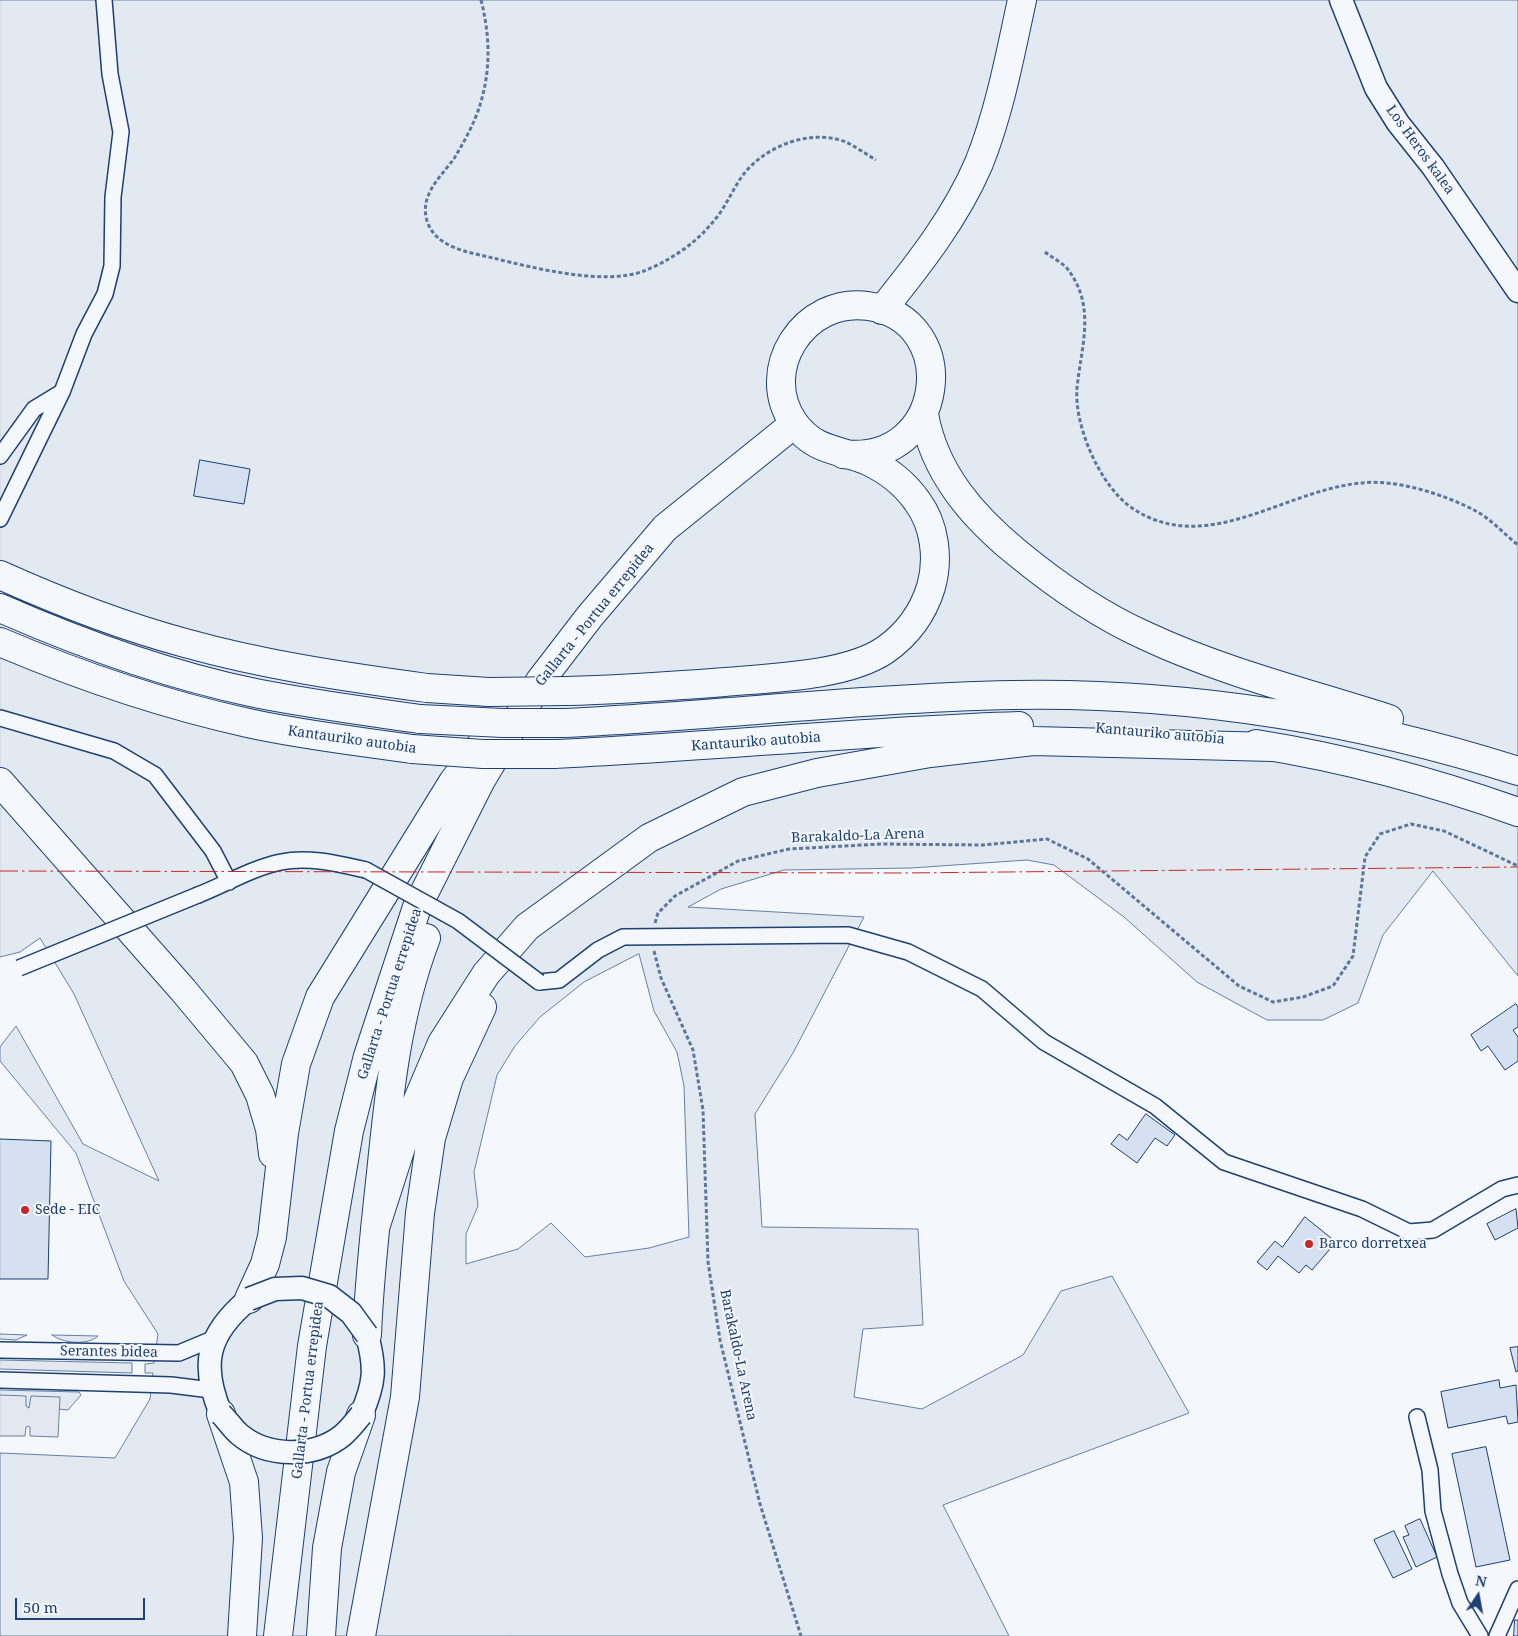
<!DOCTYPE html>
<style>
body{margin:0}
#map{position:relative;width:1518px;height:1636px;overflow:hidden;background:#f4f7fb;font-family:"Noto Serif",serif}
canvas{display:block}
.north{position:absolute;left:1453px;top:1571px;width:50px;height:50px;-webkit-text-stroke:4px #f4f7fb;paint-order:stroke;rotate:12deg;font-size:14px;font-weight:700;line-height:20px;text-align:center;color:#1d3f73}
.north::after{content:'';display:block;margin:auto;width:18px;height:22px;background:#1d3f73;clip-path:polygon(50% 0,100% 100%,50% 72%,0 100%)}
.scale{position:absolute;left:15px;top:1598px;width:130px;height:22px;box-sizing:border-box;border:2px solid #1d3f73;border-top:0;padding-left:6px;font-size:15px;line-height:18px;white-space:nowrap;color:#1d3f73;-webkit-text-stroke:4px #f4f7fb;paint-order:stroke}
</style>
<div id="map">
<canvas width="1518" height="1636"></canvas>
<div class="north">N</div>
<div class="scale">50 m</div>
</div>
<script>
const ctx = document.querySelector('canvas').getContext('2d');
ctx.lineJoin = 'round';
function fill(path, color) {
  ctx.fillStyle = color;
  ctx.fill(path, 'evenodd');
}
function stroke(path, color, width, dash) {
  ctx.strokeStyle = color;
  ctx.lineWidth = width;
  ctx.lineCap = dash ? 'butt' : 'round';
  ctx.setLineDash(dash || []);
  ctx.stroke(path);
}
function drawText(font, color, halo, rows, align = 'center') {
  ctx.font = font + ' "Noto Serif",serif';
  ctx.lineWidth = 4;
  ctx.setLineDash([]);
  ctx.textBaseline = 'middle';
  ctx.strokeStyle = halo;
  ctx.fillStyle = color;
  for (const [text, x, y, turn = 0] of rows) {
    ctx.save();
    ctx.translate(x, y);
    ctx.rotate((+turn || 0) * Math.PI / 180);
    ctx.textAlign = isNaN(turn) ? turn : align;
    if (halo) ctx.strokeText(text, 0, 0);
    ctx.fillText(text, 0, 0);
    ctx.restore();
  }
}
const green = new Path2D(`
 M0,0H1518V976L1433,871L1383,935L1358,1003L1323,1020H1267L1197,982L1124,917L1054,865L1027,860L911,868L784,870L721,889L688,907L864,917L793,1053L755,1114L762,1227L918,1229L923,1325L863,1329L854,1397L922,1409L1023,1355L1061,1291L1112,1276L1189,1413L943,1505L1009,1636H0V1453L115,1458L150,1399L153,1373H145V1364L154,1363L158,1334L124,1281L76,1153L0,1061V1047L16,1026L83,1144L159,1181L74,994L40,938L20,952L0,957ZM639,954L654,1011L677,1052L684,1086L689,1237L649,1248L585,1257L551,1223L518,1249L466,1264V1234L478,1206L474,1172L497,1075L515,1046L540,1017L584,982Z
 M0,1334L27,1335L16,1340L0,1339Z
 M52,1335L98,1336C87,1346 62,1343 52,1335Z
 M0,1360L132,1363V1373L0,1369Z
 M0,1390L79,1392L81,1395L68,1410L59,1409V1397L29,1408L0,1396Z`);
fill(green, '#e3e9f0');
stroke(green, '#687fa3', 1);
const parking = new Path2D(`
 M0,1395L26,1396V1406L29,1408L31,1396L60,1397L58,1437L30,1436V1427L28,1426L26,1427L25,1436H0Z`);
fill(parking, '#e3e8f0');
stroke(parking, '#687fa3', 1);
const building = new Path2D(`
 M200,460L250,469L244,504L194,496Z
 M1516,1004L1518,1007V1027L1513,1030L1518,1037V1061L1505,1070L1488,1046L1481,1051L1471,1035Z
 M1146,1114L1175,1135L1167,1146L1155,1138L1137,1163L1111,1144L1119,1134L1127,1140Z
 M0,1139L51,1141L48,1279H0Z
 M1516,1209L1518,1228L1495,1240L1487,1224Z
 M1305,1217L1336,1242L1312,1270L1306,1265L1299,1273L1278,1256L1267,1270L1257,1262L1275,1241L1282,1247Z
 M1518,1347V1371L1516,1372L1510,1348Z
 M1499,1380L1500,1388L1516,1385L1518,1422L1508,1424L1506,1416L1448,1428L1441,1392Z
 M1486,1447L1510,1560L1476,1567L1452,1454Z
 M1420,1519L1437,1557L1416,1567L1403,1537L1409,1535L1405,1526Z
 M1394,1531L1412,1569L1393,1578L1374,1540Z
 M1515,1620H1518V1636H1514Z`);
fill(building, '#d5e0f0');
stroke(building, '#1d3f73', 1);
const street = new Path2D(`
 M0,456L34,409L62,392
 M0,519L62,392L84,334L105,294L112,266L113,197L121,132L110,74L104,0
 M0,718L114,751L155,775L213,851L229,882
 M198,895C226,884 252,868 281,862C309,856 339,864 366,870
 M539,982L559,980L598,950L623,937L848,935L908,952L982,989L1044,1042L1155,1106L1224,1162L1362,1209L1409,1232L1433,1230L1502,1189L1518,1185
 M0,1350L179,1353L215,1338
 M0,1380L171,1385L211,1390
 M1417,1417L1430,1470L1433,1511L1450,1574L1460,1603L1480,1636
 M1497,1636L1518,1589`);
const secondary = new Path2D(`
 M1341,0L1376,88L1398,123L1433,167L1518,291
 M221,1414C200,1364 207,1334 249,1299
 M361,1415C375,1383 376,1368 367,1335`);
const highway = new Path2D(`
 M882,310C919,264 956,217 979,163C1000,110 1010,55 1022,0
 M924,414C934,472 972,516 1016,552C1056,585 1099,615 1146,636C1223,672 1308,693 1389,719
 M0,575C60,602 122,626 185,643C264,665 345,677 427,688
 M0,608C82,644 168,675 255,693C310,704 365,711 420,719
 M0,642C80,676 162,704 248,723C302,735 357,741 412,749
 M566,691C619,690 672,686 725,682C771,678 847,676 885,650C908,634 923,613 931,587C939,559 935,525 917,501C905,484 887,470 868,461C839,449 815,452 794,423C757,370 804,297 868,306C964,320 946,466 843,454
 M563,723C713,716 863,698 1013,695C1185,692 1354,719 1518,771
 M1256,744C1344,758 1434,782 1518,812
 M554,754C709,747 864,731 1019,726
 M0,782L183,990L244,1063L260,1095L270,1129L273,1154
 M375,1228L411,1116L442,1043L486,974L527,927L649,838L743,792L817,773L930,753L1033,741L1273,747
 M249,1299L265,1264L272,1237L284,1133L296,1064L320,997L453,782L487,737
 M367,1335C369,1281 375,1227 381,1173C389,1093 397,1014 426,938
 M221,1414L244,1482L248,1538L242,1636
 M278,1636L312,1346L349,1131L368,1056L417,907L481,780L540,681L590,616L665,528L794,424
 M321,1636L327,1548L341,1472L361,1415
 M361,1636L405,1397L420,1213L431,1138L449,1078L482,1007`);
stroke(street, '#1d3f73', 18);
stroke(secondary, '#1d3f73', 25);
stroke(highway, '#1d3f73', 30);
stroke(new Path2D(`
 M481,0C490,35 491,70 480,105C475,122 464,142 455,157C442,176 419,194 427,221C436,248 468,252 493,258C534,268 604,286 644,271C669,261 695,244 712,223C725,209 732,190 743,175C765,146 811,128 846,142C856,147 866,154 876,160
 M1045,252C1052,258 1064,263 1069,271C1096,308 1081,347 1077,388C1074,426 1100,486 1132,508C1206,558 1284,490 1361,483C1396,479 1443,494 1474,510C1490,518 1504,534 1518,545
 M655,923L658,913L675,896L738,861L789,849L882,844L983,845L1047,839L1088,859L1239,986L1273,1002L1303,997L1333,986L1353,956L1365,857L1380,834L1411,824L1444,831L1518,866
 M654,951L661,978L693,1050L703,1110L708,1262L720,1340L760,1504L801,1636`), '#5e769c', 3, [4, 2.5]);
stroke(street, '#f4f7fb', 15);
stroke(secondary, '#f4f7fb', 22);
stroke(highway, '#f4f7fb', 28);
const streetBridge = new Path2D(`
 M366,870L458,921L539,982
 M19,968L198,895`);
const secondaryBridge = new Path2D(`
 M249,1299L275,1289L302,1288L329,1296L351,1313L367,1335
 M221,1414C227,1420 233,1429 239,1434C267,1458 315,1458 343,1435C350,1429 356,1421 361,1415`);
const highwayBridge = new Path2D(`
 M427,688L489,692L566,691
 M420,719L503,723H563
 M412,749L483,754H554`);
stroke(streetBridge, '#1d3f73', 18, []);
stroke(secondaryBridge, '#1d3f73', 25, []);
stroke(highwayBridge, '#1d3f73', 30, []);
stroke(streetBridge, '#f4f7fb', 15);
stroke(secondaryBridge, '#f4f7fb', 22);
stroke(highwayBridge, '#f4f7fb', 28);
stroke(new Path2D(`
 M0,871L902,873L1518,867`), '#c62828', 1, [18, 4, 2.5, 4]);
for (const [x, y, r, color] of [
 [25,1210,5,"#c62828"],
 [1309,1244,5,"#c62828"]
]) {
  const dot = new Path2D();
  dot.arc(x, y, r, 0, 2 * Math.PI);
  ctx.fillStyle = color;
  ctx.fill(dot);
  stroke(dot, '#f4f7fb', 2);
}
drawText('14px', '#1d3f73', '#f4f7fb', [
 ["Los Heros kalea",1420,150,54],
 ["Gallarta - Portua errepidea",595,615,-51],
 ["Kantauriko autobia",1160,734,5],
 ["Kantauriko autobia",352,740,8],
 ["Kantauriko autobia",756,742,-4],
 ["Barakaldo-La Arena",858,836,-2],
 ["Gallarta - Portua errepidea",390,994,-72],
 ["Serantes bidea",109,1352,1],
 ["Barakaldo-La Arena",738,1355,78],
 ["Gallarta - Portua errepidea",308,1390,-83]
]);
drawText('14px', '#1d3f73', '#f4f7fb', [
 ["Sede - EIC",35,1210],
 ["Barco dorretxea",1319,1244]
], 'left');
</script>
